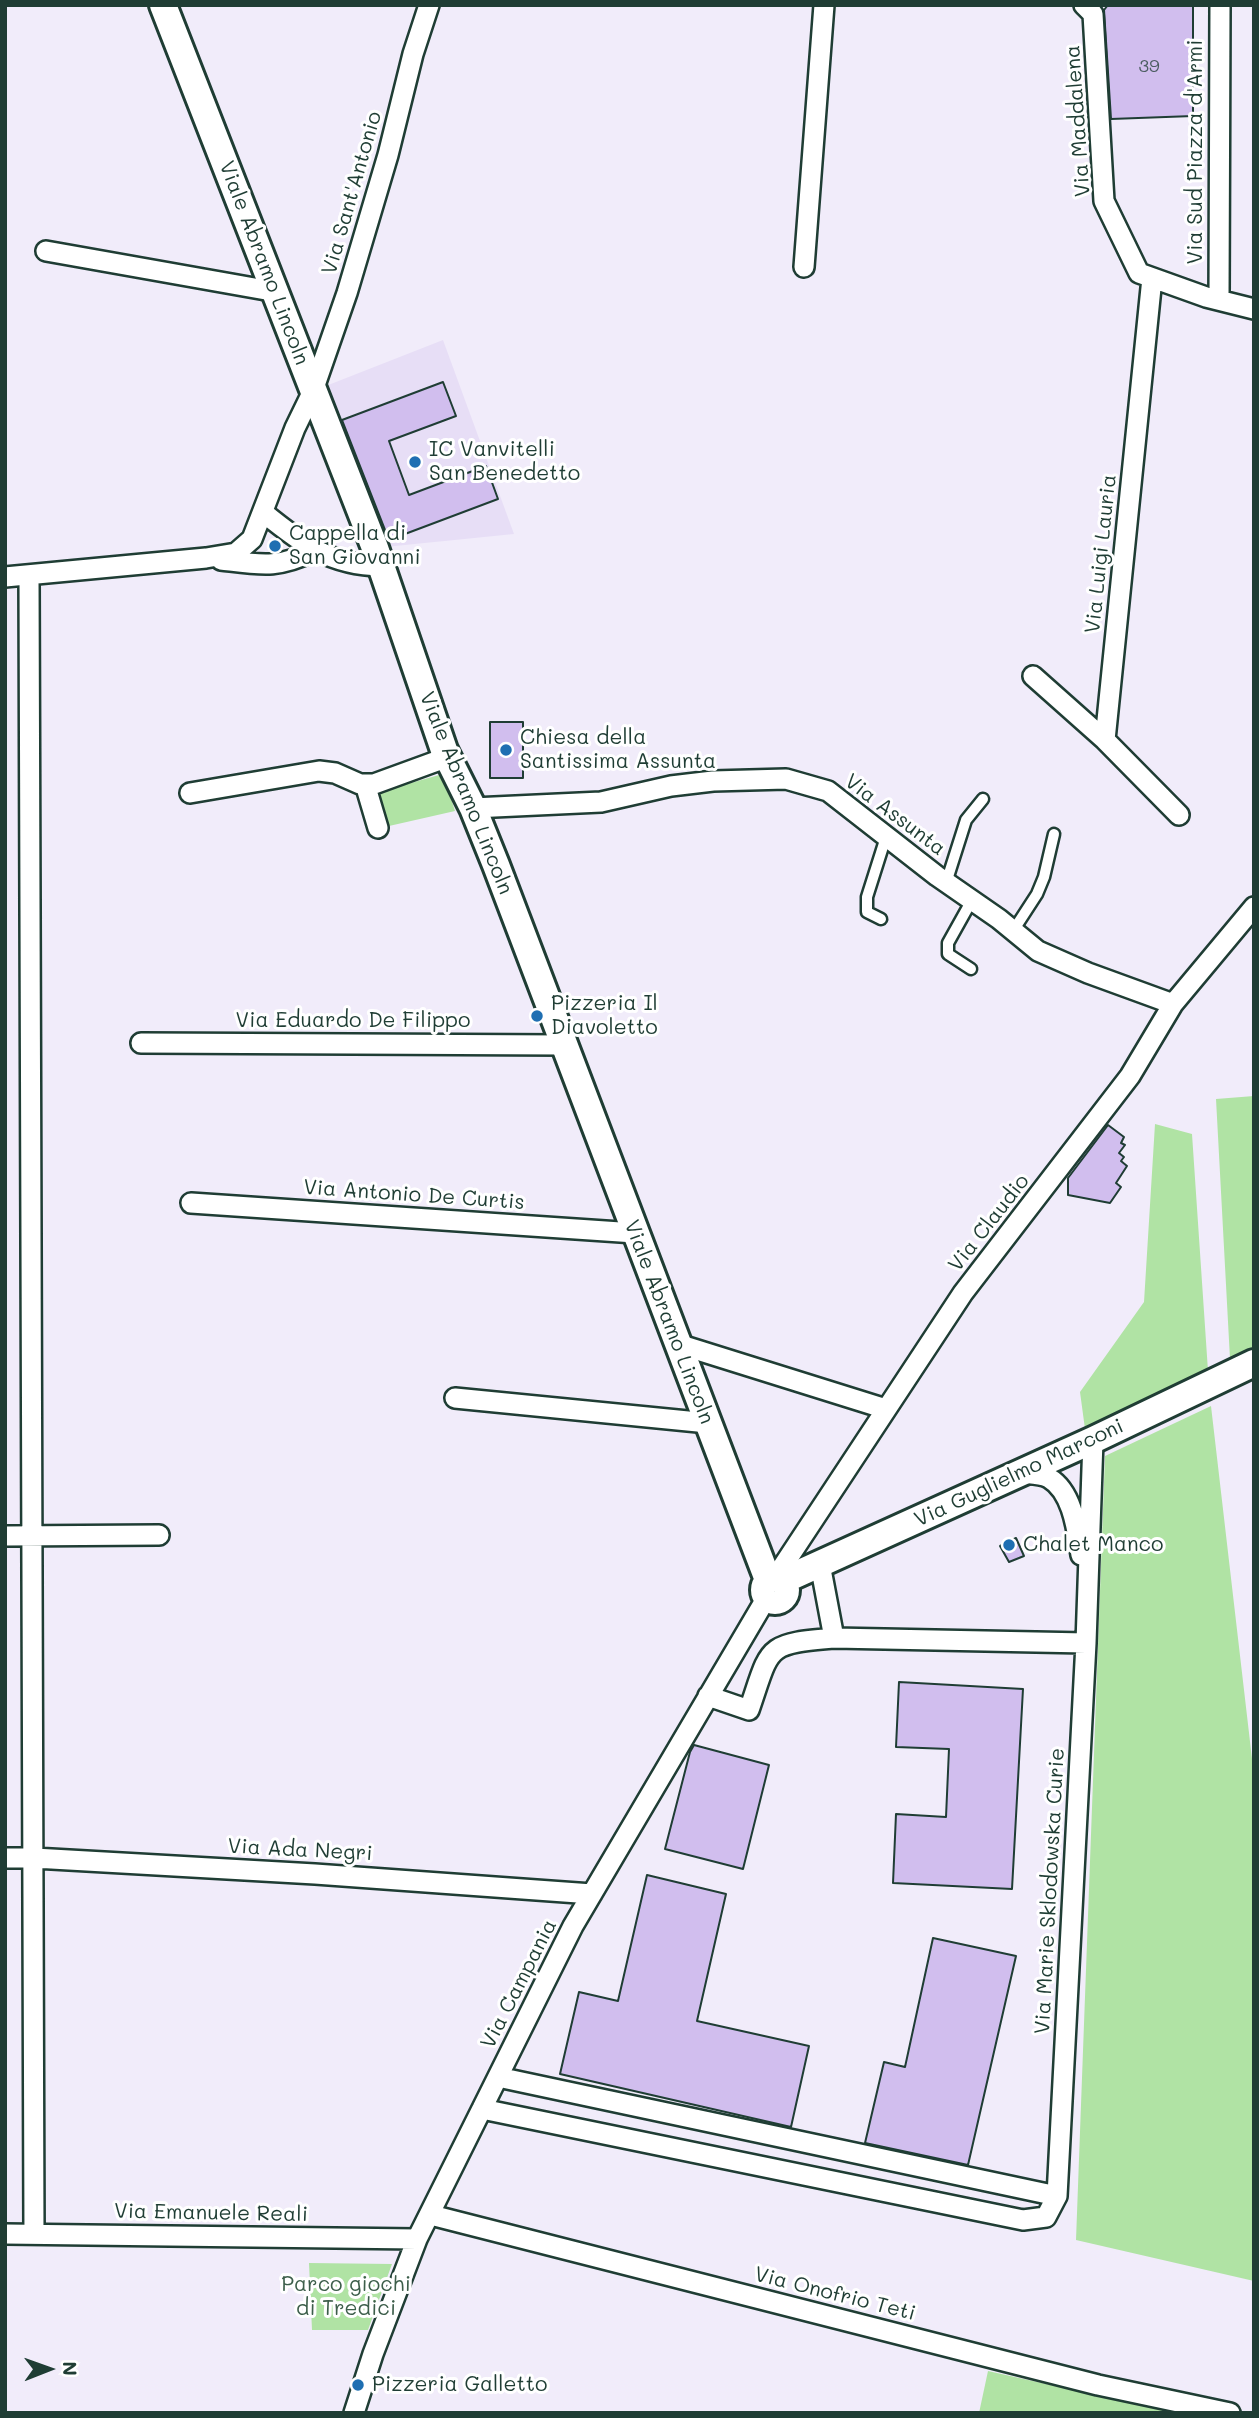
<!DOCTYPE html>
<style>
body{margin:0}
#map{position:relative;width:1259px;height:2418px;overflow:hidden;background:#f1ecfa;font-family:Mali,sans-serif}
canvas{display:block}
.frame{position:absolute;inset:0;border:7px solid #1f3d34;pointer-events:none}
.north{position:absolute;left:14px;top:2334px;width:70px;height:70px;-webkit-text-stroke:5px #fff;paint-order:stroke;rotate:89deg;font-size:19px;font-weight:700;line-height:28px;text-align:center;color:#1f3d34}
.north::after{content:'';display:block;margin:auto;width:24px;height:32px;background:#1f3d34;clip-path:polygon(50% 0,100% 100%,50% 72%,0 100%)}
</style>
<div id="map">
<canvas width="1259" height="2418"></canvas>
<div class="frame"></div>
<div class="north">N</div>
</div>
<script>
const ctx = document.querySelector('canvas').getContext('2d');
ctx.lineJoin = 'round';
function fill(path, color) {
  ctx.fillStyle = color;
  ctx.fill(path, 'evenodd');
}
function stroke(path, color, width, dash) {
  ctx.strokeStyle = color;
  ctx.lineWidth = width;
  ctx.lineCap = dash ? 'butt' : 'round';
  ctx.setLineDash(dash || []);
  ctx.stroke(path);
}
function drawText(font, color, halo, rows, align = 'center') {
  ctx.font = font + ' Mali,sans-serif';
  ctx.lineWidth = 6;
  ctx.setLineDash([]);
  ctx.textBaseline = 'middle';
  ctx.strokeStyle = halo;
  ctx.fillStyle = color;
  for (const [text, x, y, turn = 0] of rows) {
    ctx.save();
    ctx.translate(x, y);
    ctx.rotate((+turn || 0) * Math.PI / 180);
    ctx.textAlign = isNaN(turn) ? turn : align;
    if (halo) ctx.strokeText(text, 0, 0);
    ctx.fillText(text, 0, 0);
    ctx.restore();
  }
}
fill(new Path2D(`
 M443,340L514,534L375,548L313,391Z`), '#e7def6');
fill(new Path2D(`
 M439,775L445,780L455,811L389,826L379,792Z
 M1254,1096V1347L1230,1359L1216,1099Z
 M1155,1124L1192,1134L1208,1371L1106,1421L1085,1429L1080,1392L1144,1302Z
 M1211,1406L1254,1776V2281L1076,2240L1105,1456Z
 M309,2263L392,2264L368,2330H312Z
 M988,2371L1176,2413H979Z`), '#b0e3a4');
const building = new Path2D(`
 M1108,5H1193V116L1111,119L1104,10Z
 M443,382L456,416L389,441L409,495L486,466L498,499L389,540L342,420Z
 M490,722H523V778H490Z
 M1108,1125L1124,1137L1121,1143L1125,1145L1119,1153L1124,1157L1121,1161L1127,1166L1116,1183L1121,1187L1110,1203L1068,1195V1178Z
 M1016,1538L1024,1556L1009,1562L1000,1546Z
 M899,1682L1023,1689L1012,1889L893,1883L896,1814L946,1817L949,1749L896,1747Z
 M694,1745L769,1765L743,1869L665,1849L690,1752Z
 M647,1875L726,1894L697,2021L809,2046L791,2127L560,2074L579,1992L618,2001Z
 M933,1938L1016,1956L968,2165L865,2143L884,2062L905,2067Z`);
fill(building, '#d1beee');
stroke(building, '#1f3d34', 2);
const lane = new Path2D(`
 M946,883L966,820L983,799
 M881,919L867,912V897L886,837
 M1013,931L1037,894L1044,877L1054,834
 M971,969L948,954V943L972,900`);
const street = new Path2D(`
 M1084,5L1093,14L1104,201L1139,273L1206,297L1254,309
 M46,251L277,292
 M804,267L824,5
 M1219,299L1220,5
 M264,513C302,544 330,565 381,566
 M221,560C262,565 277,569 316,550
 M29,575L34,2234
 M5,577L206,558L236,553L252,539L295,428L313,391L347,293L388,155L413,54L429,5
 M1033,676L1105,740L1152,278
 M1105,740L1179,815
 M365,784L378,828
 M190,793L319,771L335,773L360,784H374L448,757
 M473,808L601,802L671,786L713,781L786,779L828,791L937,876L999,919L1038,951L1088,973L1173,1004
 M141,1043L564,1045
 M191,1203L635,1233
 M678,1344L886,1409
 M455,1398L708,1423
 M1021,1473C1029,1474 1042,1474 1049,1478C1073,1492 1077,1531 1081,1555
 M5,1536L159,1535
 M820,1564L834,1638L1086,1643
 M775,1578L963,1293L1130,1076L1173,1004L1254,907
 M708,1696L749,1710C771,1646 764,1644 834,1638
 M5,1858H34L315,1874L592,1894
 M498,2077L1057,2196
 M482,2109L1023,2220L1046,2217L1057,2196L1086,1643L1093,1440
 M431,2215L1098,2385L1230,2413
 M5,2234L417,2239
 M354,2413L373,2354L417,2239L573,1926L767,1597`);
const secondary = new Path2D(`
 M163,5L375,548L444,750L473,808L496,865L768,1580
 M764 1590a11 11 0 1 1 22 0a11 11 0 1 1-22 0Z
 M782,1581L1093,1440L1254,1363`);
stroke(lane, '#1f3d34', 15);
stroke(street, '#1f3d34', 24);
stroke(secondary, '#1f3d34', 32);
stroke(lane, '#fff', 10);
stroke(street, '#fff', 19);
stroke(secondary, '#fff', 26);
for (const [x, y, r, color] of [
 [415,462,7,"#1f6fb2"],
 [275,546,7,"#1f6fb2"],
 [506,750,7,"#1f6fb2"],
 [537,1016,7,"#1f6fb2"],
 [1009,1545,7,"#1f6fb2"],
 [358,2385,7,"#1f6fb2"]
]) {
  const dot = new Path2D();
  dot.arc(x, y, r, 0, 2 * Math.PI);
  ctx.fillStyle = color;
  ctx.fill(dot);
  stroke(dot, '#fff', 2.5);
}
drawText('18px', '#4c5d62', null, [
 ["39",1149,66]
]);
drawText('21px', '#1f3d34', '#fff', [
 ["Via Maddalena",1078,121,-94],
 ["Via Sud Piazza d'Armi",1196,152,-90],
 ["Via Sant'Antonio",352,193,-74],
 ["Viale Abramo Lincoln",264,263,69],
 ["Via Luigi Lauria",1101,554,-84],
 ["Viale Abramo Lincoln",466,793,68],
 ["Via Assunta",895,815,37],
 ["Via Eduardo De Filippo",353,1021],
 ["Via Antonio De Curtis",414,1195,4],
 ["Via Claudio",989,1223,-52],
 ["Viale Abramo Lincoln",669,1322,69],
 ["Via Guglielmo Marconi",1019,1473,-25],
 ["Via Ada Negri",300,1850,3],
 ["Via Marie Sklodowska Curie",1050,1891,-87],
 ["Via Campania",519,1984,-63],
 ["Via Emanuele Reali",211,2213,1],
 ["Via Onofrio Teti",835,2294,14]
]);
drawText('21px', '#1f3d34', '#fff', [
 ["IC Vanvitelli",429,450],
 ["San Benedetto",429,474],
 ["Cappella di",289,534],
 ["San Giovanni",289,558],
 ["Chiesa della",520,738],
 ["Santissima Assunta",520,762],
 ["Pizzeria Il",551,1004],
 ["Diavoletto",551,1028],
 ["Chalet Manco",1023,1545],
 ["Pizzeria Galletto",372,2385]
], 'left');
drawText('21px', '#3c5e4a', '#fff', [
 ["Parco giochi",346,2285],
 ["di Tredici",346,2309]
]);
</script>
